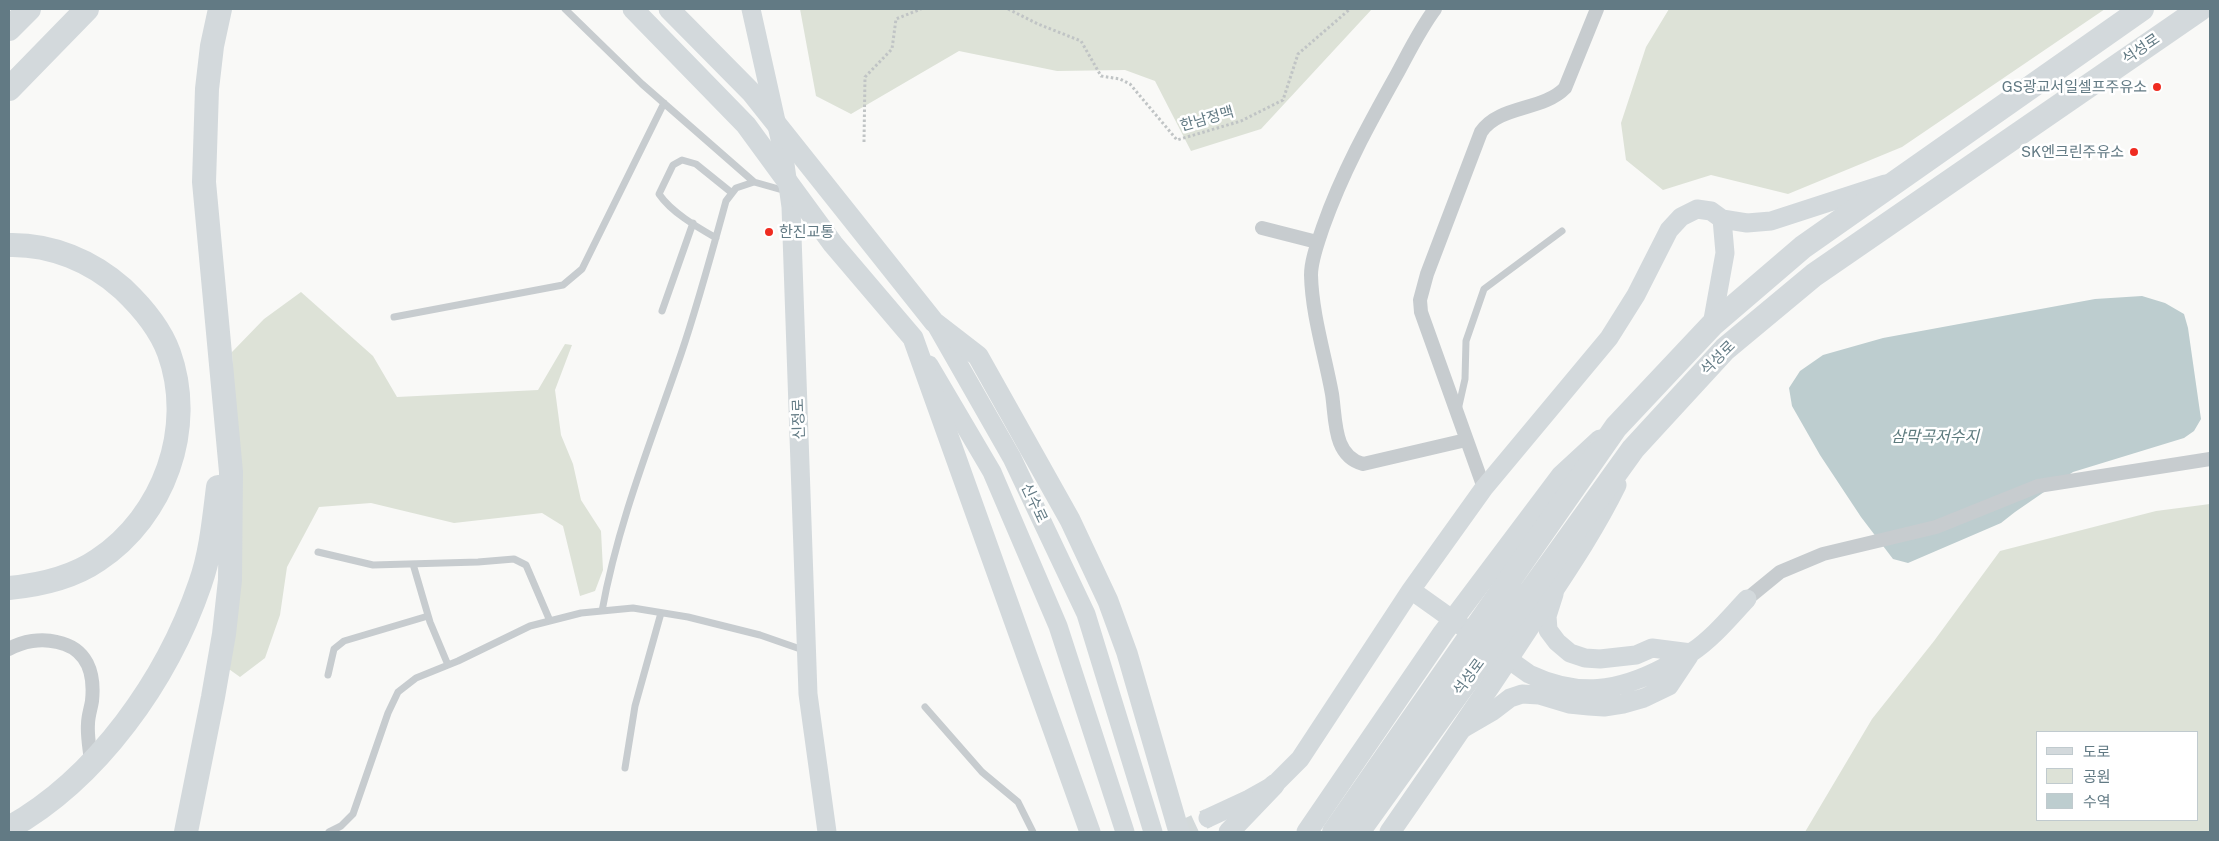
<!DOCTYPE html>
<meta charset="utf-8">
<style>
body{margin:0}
#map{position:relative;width:2219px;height:841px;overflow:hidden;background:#f9f9f7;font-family:"Public Sans","Noto Sans KR",sans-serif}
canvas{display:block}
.frame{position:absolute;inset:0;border:10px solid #627a84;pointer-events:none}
.legend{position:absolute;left:2036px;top:731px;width:162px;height:90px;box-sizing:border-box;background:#fff;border:1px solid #c0cace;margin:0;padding:6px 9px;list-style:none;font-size:15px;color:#627a84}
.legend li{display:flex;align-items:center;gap:10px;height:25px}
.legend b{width:25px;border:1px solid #c0cace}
</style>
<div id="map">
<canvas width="2219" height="841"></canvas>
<div class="frame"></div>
<ul class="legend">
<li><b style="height:6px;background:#d3d9dc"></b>도로</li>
<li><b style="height:14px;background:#dde2d7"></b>공원</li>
<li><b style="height:14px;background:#bdcdcf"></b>수역</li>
</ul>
</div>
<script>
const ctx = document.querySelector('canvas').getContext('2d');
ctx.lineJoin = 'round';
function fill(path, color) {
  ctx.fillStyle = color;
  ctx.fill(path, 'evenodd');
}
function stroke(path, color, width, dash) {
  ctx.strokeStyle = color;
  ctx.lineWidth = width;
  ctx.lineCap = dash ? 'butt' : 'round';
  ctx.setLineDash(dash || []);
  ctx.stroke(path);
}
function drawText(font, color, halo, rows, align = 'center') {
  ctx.font = font + ' "Public Sans","Noto Sans KR",sans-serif';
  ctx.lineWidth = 5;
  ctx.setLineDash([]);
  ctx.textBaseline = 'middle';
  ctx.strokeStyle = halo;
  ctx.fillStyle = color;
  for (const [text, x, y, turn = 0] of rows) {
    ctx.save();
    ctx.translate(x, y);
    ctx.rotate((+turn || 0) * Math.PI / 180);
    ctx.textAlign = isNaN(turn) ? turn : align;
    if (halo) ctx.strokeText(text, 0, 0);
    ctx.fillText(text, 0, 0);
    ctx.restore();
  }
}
fill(new Path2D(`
 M800,9H1372L1261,129L1191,151L1155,81L1125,70L1057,71L959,51L851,114L816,96Z
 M1669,9H2105L1902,147L1788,194L1711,175L1663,190L1626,160L1621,123L1646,47Z
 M301,292L373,356L397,397L538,390L565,344L572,345L555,390L561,435L573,464L581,500L601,531L603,570L595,591L580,596L563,526L542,513L454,523L371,503L319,507L287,567L280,615L265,658L240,677L226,667L235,435L232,352L264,319Z
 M2210,504V832H1805L1872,719L1934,641L2000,551L2156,511ZM2038,732H2198V820H2038Z`), '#dde2d7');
fill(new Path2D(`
 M2142,296L2165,303L2184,314L2188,328L2201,419L2194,431L2184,438L2073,472L2015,512L2001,523L1908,563L1893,559L1861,517L1820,455L1792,406L1789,388L1800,371L1823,355L1883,338L2095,299Z`), '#bdcdcf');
stroke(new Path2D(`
 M1178,832L1208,818`), '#d3d9da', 19, [19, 9]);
stroke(new Path2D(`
 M1008,9L1038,24L1081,41L1101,76L1120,79L1130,84L1177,140L1241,121L1283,100L1298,54L1350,9
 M864,142L865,77L892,49L896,19L921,9`), '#c0c4c5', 3, [2.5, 2.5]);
stroke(new Path2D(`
 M565,9L642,84L754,182L786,191
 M716,238C697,227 671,212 659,194L673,165L682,160L696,164L732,193
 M662,311L693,223
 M394,317L563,285L582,269L664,103
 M1458,410L1465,379L1466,341L1484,289L1562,231
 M318,552L373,565L478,562L514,559L526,565L550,621
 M413,564L430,622L448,665
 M602,611C618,522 652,439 681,354C698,304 712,252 726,201L736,188L754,182
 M328,675L334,649L344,641L428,616
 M925,707L982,772L1018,802L1033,832
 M625,768L635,706L661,613
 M329,832L341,826L353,814L388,713L398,692L416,678L458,661L530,626L581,613L633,608L688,617L760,635L806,651`), '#c7cccf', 7);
stroke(new Path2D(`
 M1435,9C1420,29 1409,52 1397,74C1369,124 1342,173 1323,227C1318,242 1311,260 1311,275C1312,315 1325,355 1332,394C1336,420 1333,456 1363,464L1466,440
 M1262,228L1317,242
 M1484,488L1421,312L1420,300L1427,274L1481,132C1499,105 1543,111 1565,88L1597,9
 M1747,599L1780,572L1823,554L1936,527L2038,486L2210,459
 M9,649C23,641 41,638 57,642C87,648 95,673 92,701C91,708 88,716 88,724C87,736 90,750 91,762`), '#c7cccf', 14);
stroke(new Path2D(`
 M751,9L784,157L791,207L808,694L827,832
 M935,323L1012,458L1086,614L1153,832
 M1712,325L1725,253L1722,219
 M929,365L992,472L1058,626L1125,832
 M1411,590L1529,674C1578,697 1618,692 1665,667C1674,662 1684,658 1692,652C1713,638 1730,617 1747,599
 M1554,594L1547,616L1548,630L1557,642L1570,653L1585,658L1600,659L1636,655L1652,648L1691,653
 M1462,729L1493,711L1510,698L1522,694L1539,695L1569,704L1589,706L1604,707L1623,704L1644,698L1669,686L1689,656
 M1208,818L1249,799L1274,785L1300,759L1411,590L1484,488L1609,338L1636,295L1669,230L1681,217L1697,209L1711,211L1722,219L1747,223L1771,221L1885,184`), '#d3d9dc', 19);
stroke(new Path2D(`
 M633,9L746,125L833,244L913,338L1090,832
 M669,9L751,92L934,322L978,356L1070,520L1108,601L1127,653L1179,832
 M1229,832L1274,785
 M1307,832L1443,633L1561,476L1600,440
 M1390,832C1438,763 1485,694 1531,624C1561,578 1592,534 1616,485`), '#d3d9dc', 21);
stroke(new Path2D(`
 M9,29L29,9
 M9,89L87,9
 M9,245C51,244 92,261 123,289C142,307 160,328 169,353C196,428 164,516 98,560C72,578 40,585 9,588
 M9,828C98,778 167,680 200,584C211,553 214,519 218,487
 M186,832L213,697L224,634L230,580L231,472L204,182L207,89L212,46L220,9
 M1334,832L1616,427L1712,325L1803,247L2142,9
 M1358,832L1633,449L1725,349L1814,275L2200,9`), '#d3d9dc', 24);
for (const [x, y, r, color] of [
 [2157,87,5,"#ef2c21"],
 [2134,152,5,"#ef2c21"],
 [769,232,5,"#ef2c21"]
]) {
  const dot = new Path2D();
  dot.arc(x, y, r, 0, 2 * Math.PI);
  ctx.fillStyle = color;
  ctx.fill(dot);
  stroke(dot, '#fff', 2);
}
drawText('15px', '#627a84', '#fff', [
 ["석성로",2141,49,-34],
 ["한남정맥",1207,119,-16],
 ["석성로",1718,358,-45],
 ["신정로",799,419,-92],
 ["신수로",1034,503,65],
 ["석성로",1469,677,-54]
]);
drawText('15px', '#627a84', '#fff', [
 ["GS광교서일셀프주유소",2147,87],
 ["SK엔크린주유소",2124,152],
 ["한진교통",779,232,"left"]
], 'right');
drawText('italic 16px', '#5d7b7e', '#fff', [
 ["삼막곡저수지",1935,437]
]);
</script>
